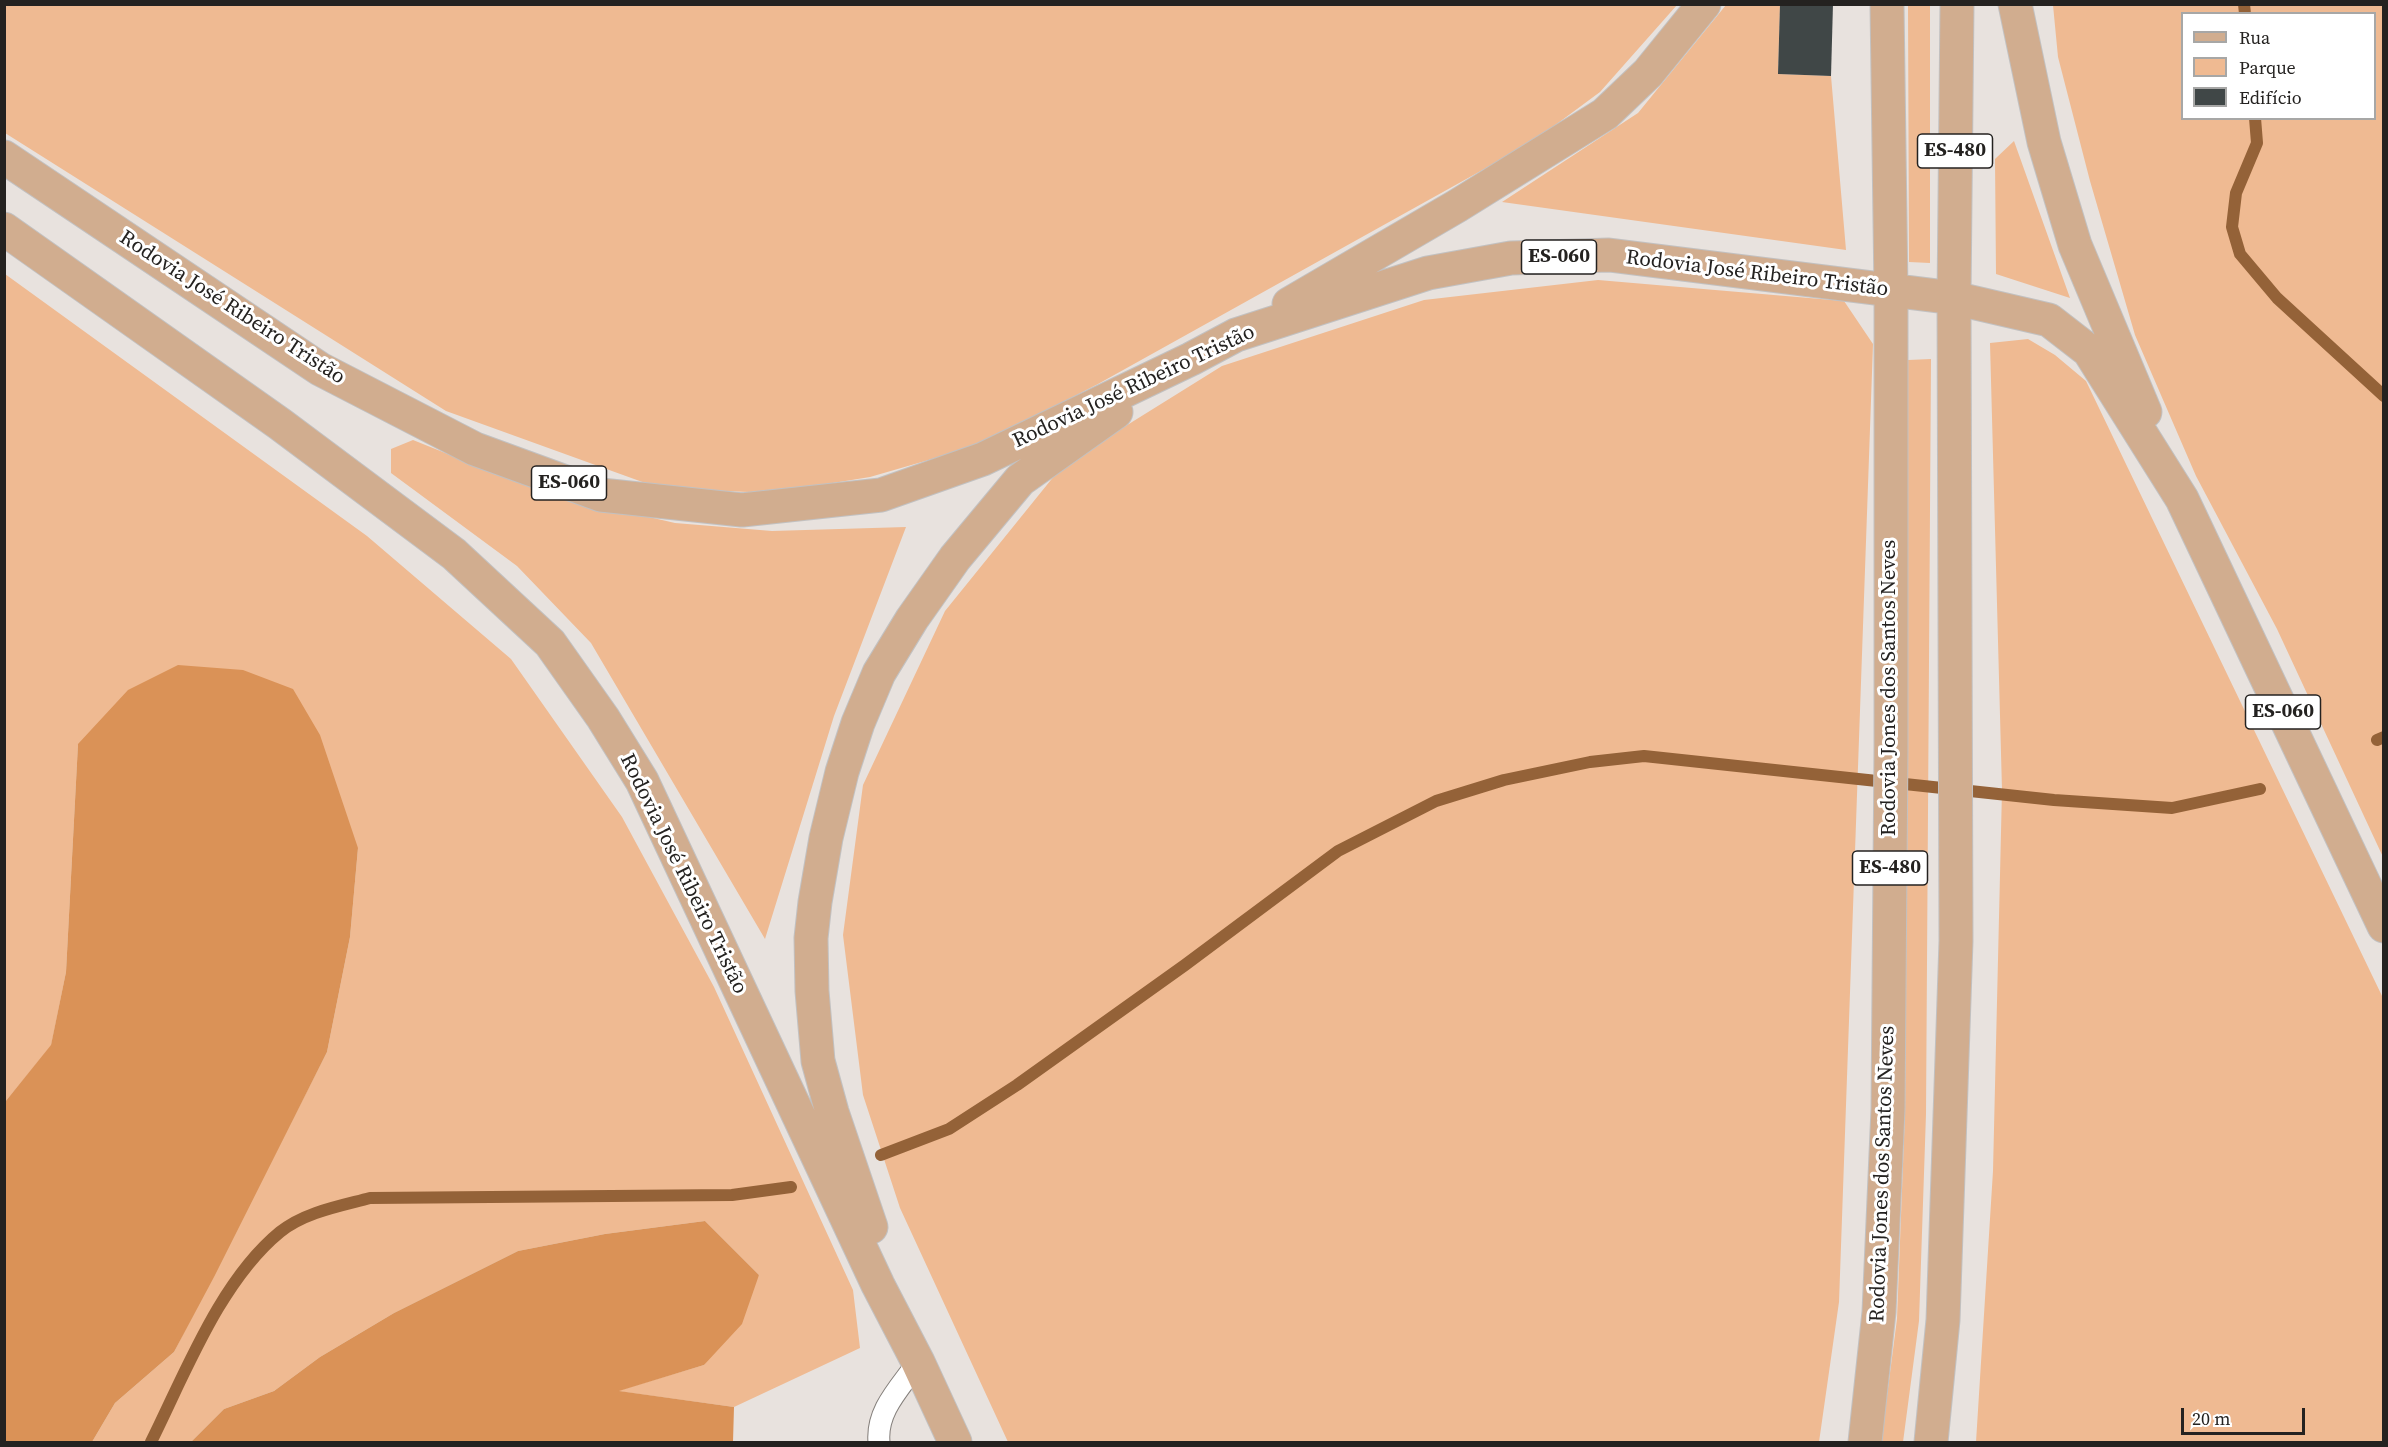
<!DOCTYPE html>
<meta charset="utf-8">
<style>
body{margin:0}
#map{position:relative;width:2388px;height:1447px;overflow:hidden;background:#e8e2de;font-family:"Source Serif 4",serif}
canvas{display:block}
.frame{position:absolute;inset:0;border:6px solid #242220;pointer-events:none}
.legend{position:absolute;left:2181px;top:12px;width:195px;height:108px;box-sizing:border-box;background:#fff;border:2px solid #a7a7a6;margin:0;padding:8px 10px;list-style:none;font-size:18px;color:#242220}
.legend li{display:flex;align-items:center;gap:12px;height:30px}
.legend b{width:30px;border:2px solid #a7a7a6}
.scale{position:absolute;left:2181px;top:1408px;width:124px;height:27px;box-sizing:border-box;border:3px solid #242220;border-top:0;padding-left:8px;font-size:18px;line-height:21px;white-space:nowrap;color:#242220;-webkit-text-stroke:4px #fff;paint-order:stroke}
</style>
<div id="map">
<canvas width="2388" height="1447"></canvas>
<div class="frame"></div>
<ul class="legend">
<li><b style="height:8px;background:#d1ad8f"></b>Rua</li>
<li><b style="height:16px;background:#efba92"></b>Parque</li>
<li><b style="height:16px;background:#404747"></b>Edifício</li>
</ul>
<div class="scale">20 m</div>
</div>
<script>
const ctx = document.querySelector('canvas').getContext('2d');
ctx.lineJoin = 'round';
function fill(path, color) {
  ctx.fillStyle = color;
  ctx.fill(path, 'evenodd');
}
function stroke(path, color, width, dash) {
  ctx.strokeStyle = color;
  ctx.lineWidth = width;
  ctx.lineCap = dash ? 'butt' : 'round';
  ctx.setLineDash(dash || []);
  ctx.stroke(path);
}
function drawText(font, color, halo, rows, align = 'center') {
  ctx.font = font + ' "Source Serif 4",serif';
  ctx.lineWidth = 6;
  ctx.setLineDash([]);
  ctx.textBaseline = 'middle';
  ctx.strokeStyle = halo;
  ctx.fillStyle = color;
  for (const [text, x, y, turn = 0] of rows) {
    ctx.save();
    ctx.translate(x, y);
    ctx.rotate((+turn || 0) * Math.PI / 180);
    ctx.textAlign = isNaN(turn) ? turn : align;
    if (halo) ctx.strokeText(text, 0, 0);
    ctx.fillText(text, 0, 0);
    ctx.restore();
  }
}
fill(new Path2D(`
 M4,5H1677L1600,92L1531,143L1098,384L977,446L870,477L771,493L659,488L446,411L5,133Z
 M1726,5H1780L1778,74L1831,76L1846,250L1502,202L1638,113Z
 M1908,5H1930V263L1909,262Z
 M2053,5H2383V857L2277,629L2196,476L2135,335L2090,181L2058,57ZM2182,14H2374V118H2182Z
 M2014,141L2070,298L1996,274L1995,159Z
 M5,274L367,536L511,659L622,817L714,987L853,1290L860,1348L734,1407L617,1391L704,1365L759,1275L705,1221L605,1234L518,1251L394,1313L320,1357L274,1391L224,1409L191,1442H92L115,1403L174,1352L327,1052L350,937L358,848L78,744L66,972L51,1046L5,1102Z
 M1598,280L1844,301L1873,344L1839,1302L1819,1442H1008L900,1208L863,1095L843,935L863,785L945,611L1063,465L1222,366L1424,300Z
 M2028,339L2055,355L2086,381L2383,998V1442H1976L1993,1171L2002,790L1990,343Z
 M1931,359L1926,1114L1919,1321L1903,1442H1881L1897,1319L1905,1112L1908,360Z
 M413,440L545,493L675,523L772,531L906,527L834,716L765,939L591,643L517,566L391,473V449Z`), '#efba92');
fill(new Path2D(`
 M178,665L243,670L293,689L320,735L358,848L350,937L327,1052L214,1277L174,1352L115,1403L92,1442H5V1102L51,1045L66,972L78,744L128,690Z
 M705,1221L759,1275L742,1324L704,1365L619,1391L734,1407L733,1442H191L224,1409L274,1391L320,1357L394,1313L518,1251L605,1234Z`), '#da9257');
stroke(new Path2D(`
 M2244,4L2245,14
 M2255,118L2257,143L2236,193L2232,227L2240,254L2277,298L2384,396
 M2377,740L2384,737
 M881,1155L949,1129L1017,1085L1185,965L1338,851L1436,801L1504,780L1590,762L1644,756L2054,800L2172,808L2260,789
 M151,1442C185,1374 220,1281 280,1232C305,1212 340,1206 370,1198L732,1195L791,1187`), '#946238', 12);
fill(new Path2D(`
 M1780,4H1833L1831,76L1778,74Z`), '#404747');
const lane = new Path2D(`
 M879,1442C876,1410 901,1387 918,1362`);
const primary = new Path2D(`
 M2015,4L2044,142L2075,245L2145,412
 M4,157L320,369L475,449L601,495L742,510L881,495L983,459L1191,359L1236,335L1428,273L1511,258L1609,255L1954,298L2049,320L2089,351L2182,499L2384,926
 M4,229L280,424L454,554L550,643L603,718L642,781L878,1285L918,1362L955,1442
 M1289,304L1457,206L1605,114L1648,73L1704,4
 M871,1227L832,1112L818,1061L812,991L811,938L815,902L826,838L842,772L858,723L879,673L912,619L955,558L1020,480L1116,412
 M1865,1442L1879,1312L1888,1109L1891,748V292L1887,4
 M1931,1442L1943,1320L1956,941L1954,298L1957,4`);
stroke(lane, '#847f7b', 23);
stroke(primary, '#c2c1c1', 35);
stroke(lane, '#fff', 21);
stroke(primary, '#d1ad8f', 33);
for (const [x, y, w] of [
 [1955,151,75],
 [1559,257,75],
 [569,483,75],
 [2283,712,75],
 [1890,868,75]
]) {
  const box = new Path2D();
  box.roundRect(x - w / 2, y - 17, w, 34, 4.5);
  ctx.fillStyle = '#fff';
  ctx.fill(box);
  stroke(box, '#242220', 1.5);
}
drawText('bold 20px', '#242220', null, [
 ["ES-480",1955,151],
 ["ES-060",1559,257],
 ["ES-060",569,483],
 ["ES-060",2283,712],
 ["ES-480",1890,868]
]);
drawText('21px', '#242220', '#fff', [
 ["Rodovia José Ribeiro Tristão",1757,274,7],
 ["Rodovia José Ribeiro Tristão",232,308,33],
 ["Rodovia José Ribeiro Tristão",1134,387,-25],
 ["Rodovia Jones dos Santos Neves",1890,688,-90],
 ["Rodovia José Ribeiro Tristão",683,874,64],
 ["Rodovia Jones dos Santos Neves",1883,1174,-88]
]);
</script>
